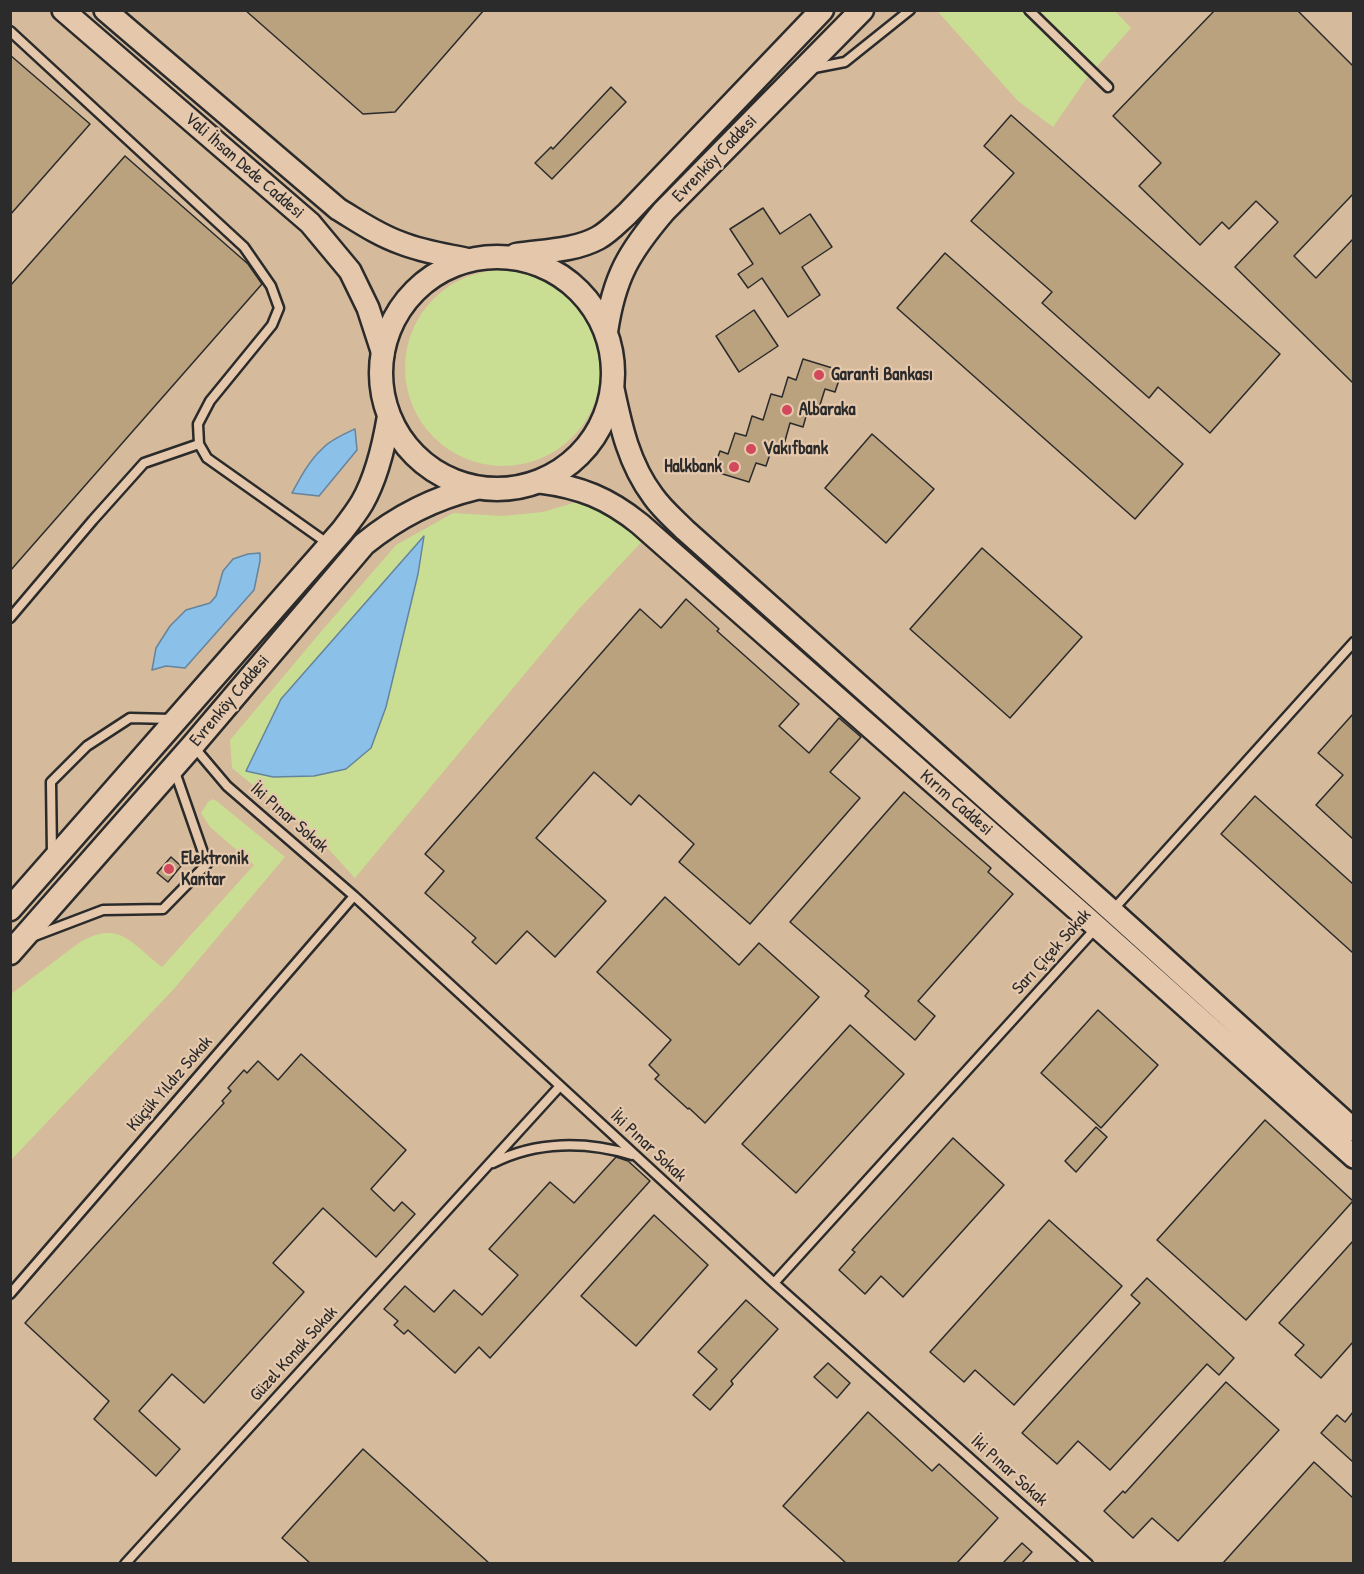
<!DOCTYPE html>
<meta charset="utf-8">
<style>
body{margin:0}
#map{position:relative;width:1364px;height:1574px;overflow:hidden;background:#e5c8ac;font-family:"Patrick Hand",sans-serif}
canvas{display:block}
.frame{position:absolute;inset:0;border:12px solid #2b2b2b;pointer-events:none}
</style>
<div id="map">
<canvas width="1364" height="1574"></canvas>
<div class="frame"></div>
</div>
<script>
const ctx = document.querySelector('canvas').getContext('2d');
ctx.lineJoin = 'round';
function fill(path, color) {
  ctx.fillStyle = color;
  ctx.fill(path, 'evenodd');
}
function stroke(path, color, width, dash) {
  ctx.strokeStyle = color;
  ctx.lineWidth = width;
  ctx.lineCap = dash ? 'butt' : 'round';
  ctx.setLineDash(dash || []);
  ctx.stroke(path);
}
function drawText(font, color, halo, rows, align = 'center') {
  ctx.font = font + ' "Patrick Hand",sans-serif';
  ctx.lineWidth = 4.5;
  ctx.setLineDash([]);
  ctx.textBaseline = 'middle';
  ctx.strokeStyle = halo;
  ctx.fillStyle = color;
  for (const [text, x, y, turn = 0] of rows) {
    ctx.save();
    ctx.translate(x, y);
    ctx.rotate((+turn || 0) * Math.PI / 180);
    ctx.textAlign = isNaN(turn) ? turn : align;
    if (halo) ctx.strokeText(text, 0, 0);
    ctx.fillText(text, 0, 0);
    ctx.restore();
  }
}
fill(new Path2D(`
 M11,11H1353V1563H11Z`), '#d5ba9c');
fill(new Path2D(`
 M941,10L1115,11L1131,28L1087,78L1053,127L1018,101L939,13Z
 M405 368a98 98 0 1 1 196 0a98 98 0 1 1-196 0Z
 M573,503L593,504L648,535L578,610L355,878L320,840L232,768L230,740L319,634L396,545L453,513L502,516L543,512Z
 M213,799L218,802L285,857L173,990L11,1160V994L80,942C121,919 132,945 162,967L254,865L210,827L201,813L208,802Z`), '#c9de93');
const water = new Path2D(`
 M355,429L357,450L319,496L292,493C300,478 309,461 322,449C330,440 344,434 355,429Z
 M424,536L418,574L386,707L371,748L346,769L314,776L273,777L246,771L281,699Z
 M260,553V561L254,590L185,668L166,666L152,670L156,648L170,626L186,610L210,603L216,596L223,571L233,559L248,554Z`);
fill(water, '#8bc0e8');
stroke(water, '#65849c', 1.5);
const building = new Path2D(`
 M245,10H484L395,112L363,114Z
 M1215,10H1297L1353,66V194L1294,256L1316,278L1353,239V383L1235,267L1278,222L1256,201L1229,229L1222,222L1200,245L1139,186L1161,163L1113,116Z
 M10,55L90,124L10,215Z
 M611,87L626,102L552,179L535,163L551,147L553,149Z
 M1011,115L1280,354L1210,433L1158,387L1149,398L1042,303L1052,292L971,221L1014,173L984,146Z
 M125,156L248,264L262,284L10,571V286Z
 M763,208L780,234L810,214L832,247L802,267L820,295L788,317L762,278L748,288L738,274L753,264L730,229Z
 M945,253L1183,464L1135,519L897,308Z
 M754,310L778,346L739,372L716,336Z
 M803,359L842,371L835,392L825,389L819,408L809,406L803,427L790,423L783,448L773,445L766,466L756,463L749,482L713,471L720,451L728,454L735,433L746,436L752,416L763,420L771,394L782,397L788,377L796,380Z
 M872,434L934,489L886,543L825,488Z
 M982,548L1082,637L1010,718L910,629Z
 M686,599L719,629L717,631L799,704L779,726L809,753L839,718L861,737L830,772L860,798L750,924L679,862L694,844L639,795L631,805L594,772L536,838L606,901L555,957L527,931L496,964L472,942L476,938L425,893L444,871L425,854L640,609L661,628Z
 M1353,714V839L1316,805L1343,775L1318,753Z
 M904,792L991,868L988,872L1013,894L918,1001L935,1016L915,1040L865,996L869,991L790,922Z
 M1255,796L1353,884V953L1221,834Z
 M171,857L181,866L168,882L157,873Z
 M665,897L739,965L759,943L819,997L705,1123L689,1108L688,1109L655,1079L659,1075L649,1065L671,1040L597,972Z
 M1098,1010L1158,1065L1101,1128L1041,1073Z
 M850,1025L904,1074L796,1193L742,1144Z
 M301,1054L406,1150L371,1189L394,1211L402,1202L415,1214L376,1257L323,1208L273,1263L304,1292L204,1403L172,1374L139,1411L180,1449L156,1476L94,1419L109,1401L25,1323L224,1103L222,1101L231,1091L228,1088L244,1070L247,1073L258,1061L278,1080Z
 M1265,1120L1353,1201L1246,1320L1157,1240Z
 M1096,1127L1107,1137L1076,1172L1065,1161Z
 M953,1138L1004,1185L903,1297L881,1276L865,1294L839,1270L855,1252L852,1250Z
 M616,1157L628,1161L650,1181L490,1358L479,1347L455,1373L408,1330L404,1334L394,1325L398,1321L384,1309L405,1286L434,1312L454,1290L482,1315L518,1275L489,1249L550,1182L574,1203Z
 M654,1215L708,1265L636,1346L581,1296Z
 M1049,1220L1122,1286L1014,1405L975,1370L964,1382L930,1352Z
 M1353,1241V1342L1321,1378L1295,1355L1304,1345L1279,1323Z
 M1147,1278L1234,1358L1219,1375L1207,1364L1110,1470L1078,1441L1057,1464L1022,1433L1140,1303L1131,1295Z
 M746,1300L778,1329L731,1381L733,1384L710,1410L693,1395L717,1369L698,1352Z
 M828,1363L850,1383L837,1398L814,1377Z
 M1226,1382L1279,1430L1178,1541L1152,1518L1133,1538L1104,1511L1123,1491L1125,1493Z
 M868,1412L932,1471L939,1464L998,1518L957,1563H846L783,1506Z
 M1353,1412V1462L1321,1433L1337,1415L1345,1422Z
 M363,1449L489,1563H310L282,1538Z
 M1314,1462L1353,1498V1563H1223Z
 M1022,1543L1032,1552L1022,1563H1003Z`);
fill(building, '#bba27f');
stroke(building, '#2b2b2b', 1.5);
const service = new Path2D(`
 M1029,10L1108,87
 M10,31L244,247L271,286L279,308L272,325L210,401L198,424L199,444L207,458L330,545
 M814,68L845,62L910,10
 M10,618L93,520L144,463L199,444
 M194,747L227,786L354,896L774,1283L1088,1564
 M52,854L51,782L87,746L130,718L171,719
 M1111,912L1354,642
 M32,937L103,910L163,909L207,864L174,769
 M493,1163C536,1141 586,1141 632,1155
 M774,1283L1096,928
 M10,1294L354,896
 M125,1564L560,1086`);
const tertiary = new Path2D(`
 M63,10L310,223L350,271L368,308L383,354
 M105,10L338,209C358,221 378,235 401,243C423,252 447,255 470,260
 M613,389C621,427 629,464 653,496C662,509 674,519 685,530L1112,911L1354,1130
 M540,482C580,487 608,498 640,524L1097,927L1354,1157`);
const secondary = new Path2D(`
 M516,255C543,251 574,251 598,238C609,232 618,222 627,214L822,10
 M381 373a116 116 0 1 1 232 0a116 116 0 1 1-232 0Z
 M606,332C614,277 629,252 664,211L862,10
 M10,909L342,531C349,522 356,513 362,503C377,477 384,446 389,416
 M10,953L193,745L364,544C397,517 434,498 476,488`);
stroke(service, '#2b2b2b', 13);
stroke(tertiary, '#2b2b2b', 26);
stroke(secondary, '#2b2b2b', 27);
stroke(service, '#e5c8ac', 8);
stroke(tertiary, '#e5c8ac', 21);
stroke(secondary, '#e5c8ac', 22);
for (const [x, y, r, color] of [
 [819,375,6,"#d1495b"],
 [787,410,6,"#d1495b"],
 [751,449,6,"#d1495b"],
 [734,467,6,"#d1495b"],
 [169,869,6,"#d1495b"]
]) {
  const dot = new Path2D();
  dot.arc(x, y, r, 0, 2 * Math.PI);
  ctx.fillStyle = color;
  ctx.fill(dot);
  stroke(dot, '#e5c8ac', 2);
}
drawText('18px', '#2b2b2b', '#e5c8ac', [
 ["Evrenköy Caddesi",715,159,-46],
 ["Vali İhsan Dede Caddesi",244,166,41],
 ["Evrenköy Caddesi",230,701,-50],
 ["Kırım Caddesi",956,803,41],
 ["İki Pınar Sokak",289,818,41],
 ["Sarı Çiçek Sokak",1052,952,-48],
 ["Küçük Yıldız Sokak",170,1084,-49],
 ["İki Pınar Sokak",648,1146,43],
 ["Güzel Konak Sokak",294,1354,-48],
 ["İki Pınar Sokak",1009,1471,42]
]);
drawText('bold 18px', '#2b2b2b', '#e5c8ac', [
 ["Garanti Bankası",831,375],
 ["Albaraka",799,410],
 ["Vakıfbank",763,449],
 ["Halkbank",722,467,"right"],
 ["Elektronik",181,859],
 ["Kantar",181,880]
], 'left');
</script>
